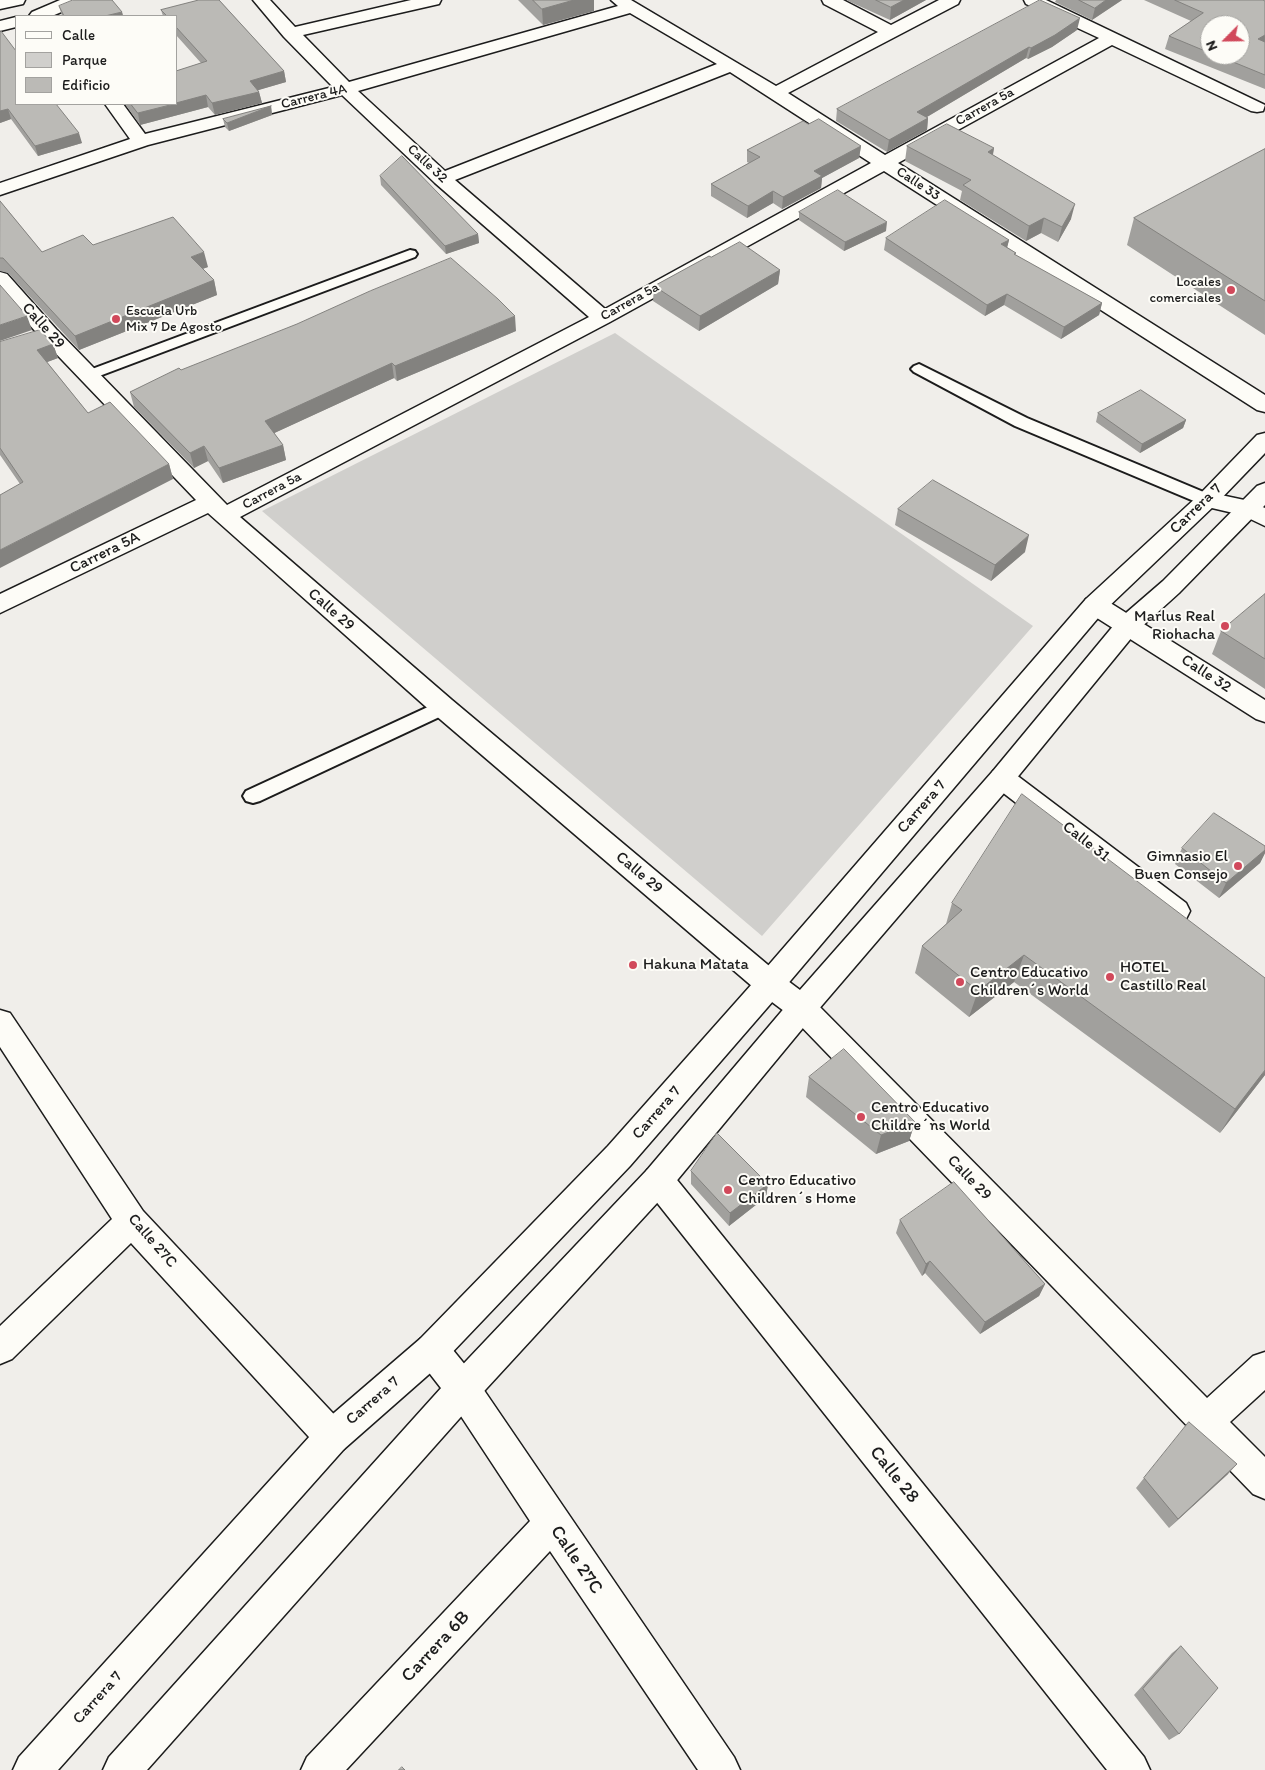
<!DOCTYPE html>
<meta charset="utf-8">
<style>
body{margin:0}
#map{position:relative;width:1265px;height:1770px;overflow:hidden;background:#f0eeea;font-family:Itim,sans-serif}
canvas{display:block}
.legend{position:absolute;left:15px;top:15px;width:162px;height:90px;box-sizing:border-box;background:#fdfcf7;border:1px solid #a3a29f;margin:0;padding:6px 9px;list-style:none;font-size:15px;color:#1c1c1c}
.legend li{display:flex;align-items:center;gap:10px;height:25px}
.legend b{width:25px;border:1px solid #a3a29f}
.north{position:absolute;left:1200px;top:15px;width:50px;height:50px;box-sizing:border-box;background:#fdfcf7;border:1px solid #a3a29f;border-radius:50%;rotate:247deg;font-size:14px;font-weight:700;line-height:20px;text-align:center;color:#1c1c1c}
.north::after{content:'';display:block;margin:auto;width:18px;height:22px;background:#d1495b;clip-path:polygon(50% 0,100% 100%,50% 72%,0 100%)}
</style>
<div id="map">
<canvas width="1265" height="1770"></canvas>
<ul class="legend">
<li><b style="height:6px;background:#fdfcf7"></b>Calle</li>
<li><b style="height:14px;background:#d0cfcc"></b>Parque</li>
<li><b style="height:14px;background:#bbbab6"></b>Edificio</li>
</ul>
<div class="north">N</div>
</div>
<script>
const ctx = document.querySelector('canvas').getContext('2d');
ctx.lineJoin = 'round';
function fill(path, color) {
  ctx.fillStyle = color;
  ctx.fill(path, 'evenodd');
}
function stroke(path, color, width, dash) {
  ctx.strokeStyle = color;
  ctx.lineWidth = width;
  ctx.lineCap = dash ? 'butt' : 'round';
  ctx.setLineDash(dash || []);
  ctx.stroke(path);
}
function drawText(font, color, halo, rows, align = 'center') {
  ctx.font = font + ' Itim,sans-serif';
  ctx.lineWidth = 4;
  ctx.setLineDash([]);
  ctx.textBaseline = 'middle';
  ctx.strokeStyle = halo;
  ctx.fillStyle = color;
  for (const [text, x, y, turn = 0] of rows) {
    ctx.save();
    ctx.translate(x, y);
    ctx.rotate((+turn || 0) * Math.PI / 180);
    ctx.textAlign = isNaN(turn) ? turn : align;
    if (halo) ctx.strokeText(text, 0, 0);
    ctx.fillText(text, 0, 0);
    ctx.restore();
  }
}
fill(new Path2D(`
 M615,333L1033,626L762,936L262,511Z`), '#d0cfcc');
const service = new Path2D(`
 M410,250L415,251L417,254L415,257L94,378H84L81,375L84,372Z
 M919,364L1027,418L1213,496L1215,500L1213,504L1207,506L1201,504L1015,426L914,372L911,369L914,366Z
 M443,700L450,702L452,707L450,712L260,801L253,803L246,801L243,796L246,791Z`);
const minor = new Path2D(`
 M0,0H25L23,4L0,9Z
 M60,0H82L80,4L52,16H29L32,12Z
 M253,0H270L295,27L411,0H441L439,4L303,35L349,82L618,6L611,0H631L776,86L878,32L824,4L822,0H843L891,25L939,0H960L958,4L788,93L885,155L1099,38L1026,4L1024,0H1046L1265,105L1263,111L1257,112L1251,111L1112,45L898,163L1265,395V412L1257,410L884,171L610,322L240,517L452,700L780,975L812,999L1207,1398L1253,1356L1265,1352V1390L1230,1422L1265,1457V1499L1253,1494L792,1017L760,993L434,714L208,513L0,613V594L196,500L42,339L0,291V272L7,274L56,329L227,505L589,317L435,183L342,95L148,145L0,195V183L130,139L105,104H123L145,134L333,87L284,37ZM630,13L717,64L445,171L358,91ZM730,72L871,163L605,309L455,180Z
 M16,17V27L0,31V21Z
 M1207,492L1249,501L1265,508V526L1242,515L1199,505L1196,500L1199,495Z
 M1095,596L1104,599L1265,700V722L1256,719L1086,611L1083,605L1086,599Z
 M1002,768L1011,771L1186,903L1190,911L1186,919L1176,922L1166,919L993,785L989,778L993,771Z
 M0,1010L10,1013L143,1211L344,1425L349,1437L344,1449L332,1454L320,1449L131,1243L12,1359L0,1364V1326L112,1219L0,1047Z
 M658,1166L669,1170L1144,1757L1150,1770H1107L647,1190L642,1180L647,1170Z
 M432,1334L444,1339L475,1377L734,1757L740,1770H698L550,1551L346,1770H301L307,1757L530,1521L451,1401L420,1361L415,1350L420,1339Z`);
const secondary = new Path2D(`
 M1265,433V453L1215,505L1104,611L780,993L630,1166L444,1361L344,1449L58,1770H13L19,1757L320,1425L420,1339L608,1146L760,975L1086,599L1199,495L1257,435Z
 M1265,483V505L1179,593L1137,631L1011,785L812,1017L669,1190L475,1401L147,1770H103L109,1757L451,1377L647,1170L792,999L993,771L1119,619L1163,581L1257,486Z`);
stroke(service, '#1c1c1c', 4);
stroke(minor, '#1c1c1c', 3);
stroke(secondary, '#1c1c1c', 3);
fill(service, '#fdfcf7');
fill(minor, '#fdfcf7');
fill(secondary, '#fdfcf7');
fill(new Path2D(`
 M199,0H219L284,71L286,82L258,90L259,92L262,103L215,115L208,107L140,125L125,104H176V71L201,63L176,35V16H163L161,10Z
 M518,0H594V11L543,25Z
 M848,0H926L890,20L848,1Z
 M1056,0H1122L1092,20L1055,2Z
 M1144,0H1263L1265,1V89L1165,49L1169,36L1191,21ZM1210,25L1240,55H1210Z
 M59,6L122,12L123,16H62Z
 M1077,30L1052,47L1028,59L1026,58L927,117L928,118L927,130L887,152L836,121L837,109Z
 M0,32L82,143L38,156L11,119L0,123Z
 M271,106L272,115L229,131L225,127L223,119Z
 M808,124L861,146L859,158L822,178L821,188L782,209L773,203L747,218L711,196V184L749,163L747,162V150Z
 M907,146L994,148L993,155L1071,219L1058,242L1041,233L1026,241L960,200L962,191L905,161Z
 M1265,149V335L1127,245L1134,218Z
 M380,176L478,234L479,243L446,254L381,185Z
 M0,201L42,252L93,245L208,267L202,269L214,280L217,295L79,350L8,273L0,271Z
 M799,212L886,231L844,251L799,220Z
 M886,238L1009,240L1007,247L1016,253L1015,255L1102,303L1099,315L1061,339L1004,305L985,316L884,250Z
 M711,257L780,270L778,284L699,331L653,301L654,286Z
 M516,331L397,381L394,378L274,433L283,445L286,460L223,483L208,461L194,468L134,407L130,392L181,370Z
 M0,342L53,344L58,358L47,362L88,413L169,464L173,479L20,484L0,455Z
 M1098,413L1186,420L1183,428L1140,453L1096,422Z
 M898,509L1025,552L991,581L895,525Z
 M1265,594V689L1212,654L1221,631Z
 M1265,846V853L1260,863L1219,898L1175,864L1182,848Z
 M952,903L1265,1075L1220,1133L1014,982L969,1017L915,973L922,946L946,924Z
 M809,1077L915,1122L909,1141L876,1154L806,1097Z
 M691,1171L768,1184L766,1197L729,1226L691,1184Z
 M900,1220L1045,1284L1039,1296L980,1334L925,1273L922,1276L896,1233Z
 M1189,1422L1228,1474L1169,1528L1136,1488Z
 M1181,1646L1179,1734L1169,1740L1134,1695L1172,1653Z`), '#a1a09d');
fill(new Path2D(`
 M574,0H594V11L543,25L542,9Z
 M904,0H926L890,20L891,7Z
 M1106,0H1122L1092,20L1095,8Z
 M122,12L123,16H105Z
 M1080,18L1077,30L1052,47L1028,59L1031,48Z
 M1265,35V45L1258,39Z
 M1029,47L1026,58L915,124L917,112Z
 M284,71L286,82L252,92L250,81Z
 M259,92L262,103L215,115L212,103Z
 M206,95L208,107L140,125L138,113L176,104V103Z
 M271,106L272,115L229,131L227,123Z
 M8,109L11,119L0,123V111Z
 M928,118L927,130L887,152L889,140Z
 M79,133L82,143L38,156L35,146Z
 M861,146L859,158L822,178L821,188L782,209L783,197L814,171Z
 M994,148L991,163L988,152Z
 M773,191V203L747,218L748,206Z
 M1075,204L1071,219L1058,242L1062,227Z
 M1044,218L1041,233L1026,241L1029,226Z
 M887,222L886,231L844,251L845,242Z
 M478,234L479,243L446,254L445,246Z
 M1009,240L1006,252L1001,244Z
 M204,252L208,267L194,272L191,257Z
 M780,270L778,284L699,331L700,316Z
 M214,280L217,295L79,350L75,336Z
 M1007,294L1004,305L985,316L987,305Z
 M1102,303L1099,315L1061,339L1064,327Z
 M27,316L32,330L0,341V325Z
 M515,316L516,331L397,381L395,366Z
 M53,344L58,358L42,364L37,350Z
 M392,363L394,378L268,436L265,421Z
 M1186,420L1183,428L1140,453L1142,444Z
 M283,445L286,460L223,483L219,468Z
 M204,446L208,461L194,468L190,453Z
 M169,464L173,479L0,568V550Z
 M1029,535L1025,552L991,581L995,565Z
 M1265,850V853L1260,863L1219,898L1226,883Z
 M1024,955L1014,982L969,1017L978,991Z
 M1265,1070V1075L1220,1133L1235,1109Z
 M915,1122L909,1141L876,1154L881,1135Z
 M768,1184L766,1197L729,1226L730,1213Z
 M930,1261L925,1273L922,1276L926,1264Z
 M1045,1284L1039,1296L980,1334L985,1322Z
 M1237,1464L1228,1474L1169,1528L1178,1519Z`), '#83827f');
const building = new Path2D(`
 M73,0H112L122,12L105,16H64L59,6Z
 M199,0H219L284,71L250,81L259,92L212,103L206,95L176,103V71L207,61L176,27V16H167L161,10Z
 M533,0H574L542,9Z
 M876,0H904L891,7Z
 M1040,0L1080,18L1055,35L1031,48L1029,47L917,112L928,118L889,140L837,109Z
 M1079,0H1106L1095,8Z
 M1175,0H1263L1265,1V35L1258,39L1265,42V75L1216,55H1240V25H1210V53L1169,36L1203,13Z
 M1,31L16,51V104H56L79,133L35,146L8,109L0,111V32Z
 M131,104H174L138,113Z
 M271,106L227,123L223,119Z
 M819,119L861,146L814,171L822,176L783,197L773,191L748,206L711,184L760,157L747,150L803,121L808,124Z
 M947,124L994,148L988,152L1075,204L1062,227L1044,218L1029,226L963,185L971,180L907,146Z
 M1265,149V301L1134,218Z
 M402,156L478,234L445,246L380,176Z
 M838,190L887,222L845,242L799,212Z
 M945,200L1009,240L1001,244L1016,253L1014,254L1102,303L1064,327L1007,294L987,305L886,238Z
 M0,201L42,252L83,235L93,245L173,217L204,252L191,257L214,280L75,336L3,258H0Z
 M740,242L780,270L700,316L654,286L709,256L711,257Z
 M451,258L498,299L515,316L395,366L392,363L265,421L283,445L219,468L204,446L190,453L130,392L179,368L181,370L297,324L370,291Z
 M0,285L27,316L0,325Z
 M40,330L53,344L37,350L88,413L110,402L169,464L0,550V495L23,482L0,448V342Z
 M1141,390L1186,420L1142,444L1098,413Z
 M933,480L1029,535L995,565L898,509Z
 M1265,594V659L1221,631Z
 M1022,794L1265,978V1070L1235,1109L1024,955L978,991L922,946L962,910L952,903Z
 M1214,813L1265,846V850L1226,883L1182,848Z
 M844,1049L915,1122L881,1135L809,1077Z
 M717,1133L768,1184L730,1213L691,1171Z
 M954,1182L1045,1284L985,1322L930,1261L926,1264L900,1220Z
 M1189,1422L1237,1464L1178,1519L1144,1478Z
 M1181,1646L1218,1688L1179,1734L1143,1689Z
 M402,1767L405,1770H399Z`);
fill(building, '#bbbab6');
stroke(building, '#83827f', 1);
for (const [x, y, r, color] of [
 [1231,290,5,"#d1495b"],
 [116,319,5,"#d1495b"],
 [1225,626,5,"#d1495b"],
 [1238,866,5,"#d1495b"],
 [633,965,5,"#d1495b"],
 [1110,977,5,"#d1495b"],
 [960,982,5,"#d1495b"],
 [861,1117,5,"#d1495b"],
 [728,1190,5,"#d1495b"]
]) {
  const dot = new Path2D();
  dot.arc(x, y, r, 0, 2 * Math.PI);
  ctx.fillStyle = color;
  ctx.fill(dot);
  stroke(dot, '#fdfcf7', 2);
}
drawText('14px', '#1c1c1c', '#fdfcf7', [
 ["Carrera 4A",314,97,-14],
 ["Carrera 5a",985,107,-29],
 ["Calle 32",427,164,43],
 ["Calle 33",918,184,33],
 ["Carrera 5a",630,302,-29],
 ["Carrera 5a",272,491,-28]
]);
drawText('14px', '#1c1c1c', '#fdfcf7', [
 ["Locales",1221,282],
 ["comerciales",1221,298],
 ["Escuela Urb",126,311,"left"],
 ["Mix 7 De Agosto",126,327,"left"]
], 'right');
drawText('16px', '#1c1c1c', '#fdfcf7', [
 ["Calle 29",43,326,48],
 ["Carrera 7",1196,509,-44],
 ["Carrera 5A",105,553,-26],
 ["Calle 29",331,610,41],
 ["Calle 32",1206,674,33],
 ["Carrera 7",922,807,-49],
 ["Calle 31",1086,842,38],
 ["Calle 29",639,873,40],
 ["Carrera 7",657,1113,-49],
 ["Calle 29",969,1178,46],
 ["Calle 27C",152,1241,49],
 ["Carrera 7",373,1401,-41],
 ["Carrera 7",98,1698,-48]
]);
drawText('16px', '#1c1c1c', '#fdfcf7', [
 ["Marlus Real",1215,617,"right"],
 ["Riohacha",1215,635,"right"],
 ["Gimnasio El",1228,857,"right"],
 ["Buen Consejo",1228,875,"right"],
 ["Hakuna Matata",643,965],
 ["HOTEL",1120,968],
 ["Castillo Real",1120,986],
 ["Centro Educativo",970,973],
 ["Children´s World",970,991],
 ["Centro Educativo",871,1108],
 ["Childre´ns World",871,1126],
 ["Centro Educativo",738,1181],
 ["Children´s Home",738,1199]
], 'left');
drawText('19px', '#1c1c1c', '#fdfcf7', [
 ["Calle 28",894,1475,51],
 ["Calle 27C",576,1560,56],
 ["Carrera 6B",436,1647,-47]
]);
</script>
